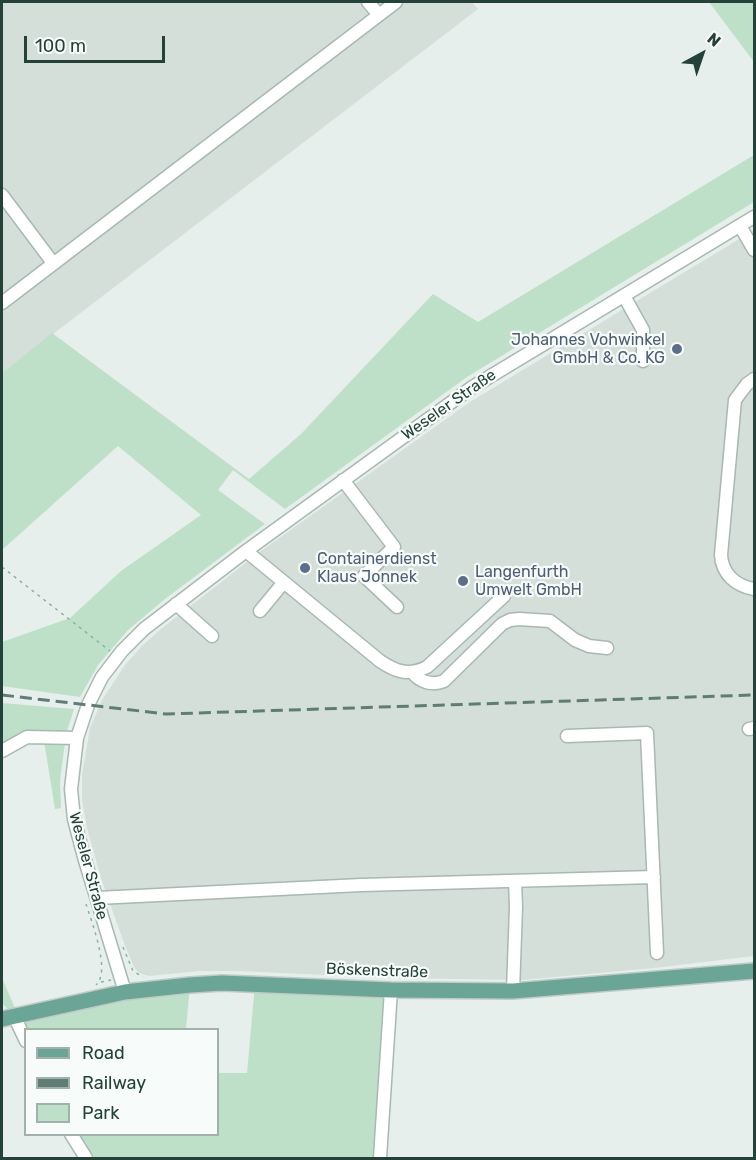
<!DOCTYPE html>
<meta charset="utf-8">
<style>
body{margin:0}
#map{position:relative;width:756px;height:1160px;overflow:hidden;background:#e6efeb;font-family:Rubik,sans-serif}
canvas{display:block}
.frame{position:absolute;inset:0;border:3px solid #24423a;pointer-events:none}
.legend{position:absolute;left:24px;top:1028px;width:195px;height:108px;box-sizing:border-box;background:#f7fbf9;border:2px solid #a3b1ad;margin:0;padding:8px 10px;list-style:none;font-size:18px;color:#24423a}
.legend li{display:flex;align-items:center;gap:12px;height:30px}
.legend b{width:30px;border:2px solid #a3b1ad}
.north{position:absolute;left:672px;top:24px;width:60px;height:60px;-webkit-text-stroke:4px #f7fbf9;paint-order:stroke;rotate:40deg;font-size:16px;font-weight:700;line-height:24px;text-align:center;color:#24423a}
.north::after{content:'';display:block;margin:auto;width:21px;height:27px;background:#24423a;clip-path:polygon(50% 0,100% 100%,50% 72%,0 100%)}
.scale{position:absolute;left:24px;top:36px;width:141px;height:27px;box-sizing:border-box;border:3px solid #24423a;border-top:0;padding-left:8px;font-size:18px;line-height:21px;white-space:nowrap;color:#24423a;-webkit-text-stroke:4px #f7fbf9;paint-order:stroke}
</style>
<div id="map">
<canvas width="756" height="1160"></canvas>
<div class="frame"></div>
<ul class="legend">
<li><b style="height:8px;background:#6aa596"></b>Road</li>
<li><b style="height:8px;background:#5f7d75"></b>Railway</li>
<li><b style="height:16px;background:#bfe0c8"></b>Park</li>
</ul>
<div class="north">N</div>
<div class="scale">100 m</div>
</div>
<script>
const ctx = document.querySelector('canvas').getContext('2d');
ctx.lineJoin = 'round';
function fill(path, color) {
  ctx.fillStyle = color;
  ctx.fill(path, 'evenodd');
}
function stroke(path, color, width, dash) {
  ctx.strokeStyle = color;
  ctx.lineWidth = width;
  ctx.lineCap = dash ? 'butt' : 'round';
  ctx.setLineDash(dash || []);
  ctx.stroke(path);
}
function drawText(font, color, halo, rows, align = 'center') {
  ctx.font = font + ' Rubik,sans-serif';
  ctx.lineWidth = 4.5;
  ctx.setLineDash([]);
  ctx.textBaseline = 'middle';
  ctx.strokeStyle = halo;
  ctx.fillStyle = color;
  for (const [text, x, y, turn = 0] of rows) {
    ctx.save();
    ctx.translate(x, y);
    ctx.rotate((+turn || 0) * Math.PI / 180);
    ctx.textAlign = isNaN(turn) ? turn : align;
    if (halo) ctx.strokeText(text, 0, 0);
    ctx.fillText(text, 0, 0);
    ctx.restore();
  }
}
fill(new Path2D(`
 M2,2H472L478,9L2,373Z
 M754,230V956L654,968L522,980L391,978L238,971H200L149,976L139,973L134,967L124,943L101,878L87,828L82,800V775L90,728L102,700L125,665L142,646L161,629L261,551L470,402Z`), '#d4dfda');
fill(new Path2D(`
 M709,2H754V62Z
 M754,155V202L467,377L285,509L233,470L218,490L265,524L165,599L128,630L98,665L80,697L2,686V642L70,618L121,571L201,515L118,446L2,550V373L52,333L249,479L301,434L433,294L478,322Z
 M2,703L74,709L67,731H33L6,743L2,742Z
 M44,741L65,742L60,781L61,808L55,809Z
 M2,978L18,1015L190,985L186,1029L26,1030L2,1003Z
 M255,984L304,994L390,996L380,1158H86L71,1135L218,1134V1073H247Z`), '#bfe0c8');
const minor = new Path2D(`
 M368,2L379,15
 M2,195L53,263
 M740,226L754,250
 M624,296L643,330V361
 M2,303L396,2
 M754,379L747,384L735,400L721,555C722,574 736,586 754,589
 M343,480L394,547L364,576L397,607
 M246,551L380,661C396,672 409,676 427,667L504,596
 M176,604L212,636
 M260,611L284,582
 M412,672C420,682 432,686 444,681L502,624L510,620L519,619L550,621L575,640L589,646L607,648
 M749,729L754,728
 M567,736L647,733L657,953
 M2,751L27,737L77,738
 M97,898L361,885L654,877
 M513,991L516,907L515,881
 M125,992L84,857L74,819L71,789L77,738L88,705L102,677L122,651L144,629L246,551L471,388L754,217
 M14,1016L26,1041
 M71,1134L86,1158
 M380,1158L391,990`);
const major = new Path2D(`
 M2,1019L125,992L190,985L222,983L391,990L513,991L754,971`);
stroke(minor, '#a8b8b2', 15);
stroke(major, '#c2cac8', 18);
stroke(new Path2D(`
 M2,567L110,651
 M86,904C92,923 111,972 96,985
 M123,947L133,971L143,977
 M101,982L111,980`), '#86b3a5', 1.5, [3, 4.5]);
stroke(minor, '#fff', 12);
stroke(major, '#6aa596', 15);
stroke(new Path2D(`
 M2,695L166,714L754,695`), '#5f7d75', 3, [12, 6]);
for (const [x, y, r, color] of [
 [677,349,6,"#5c6f8a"],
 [305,568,6,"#5c6f8a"],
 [463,581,6,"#5c6f8a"]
]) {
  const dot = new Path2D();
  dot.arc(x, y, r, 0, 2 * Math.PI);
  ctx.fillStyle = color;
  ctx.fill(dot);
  stroke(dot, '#f7fbf9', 2);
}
drawText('16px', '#4e5e75', '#f7fbf9', [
 ["Johannes Vohwinkel",665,340,"right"],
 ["GmbH & Co. KG",665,358,"right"],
 ["Containerdienst",317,559],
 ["Klaus Jonnek",317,577],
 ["Langenfurth",475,572],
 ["Umwelt GmbH",475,590]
], 'left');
drawText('16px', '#24423a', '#f7fbf9', [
 ["Weseler Straße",449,405,-35],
 ["Weseler Straße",88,866,75],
 ["Böskenstraße",377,971,2]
]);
</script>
